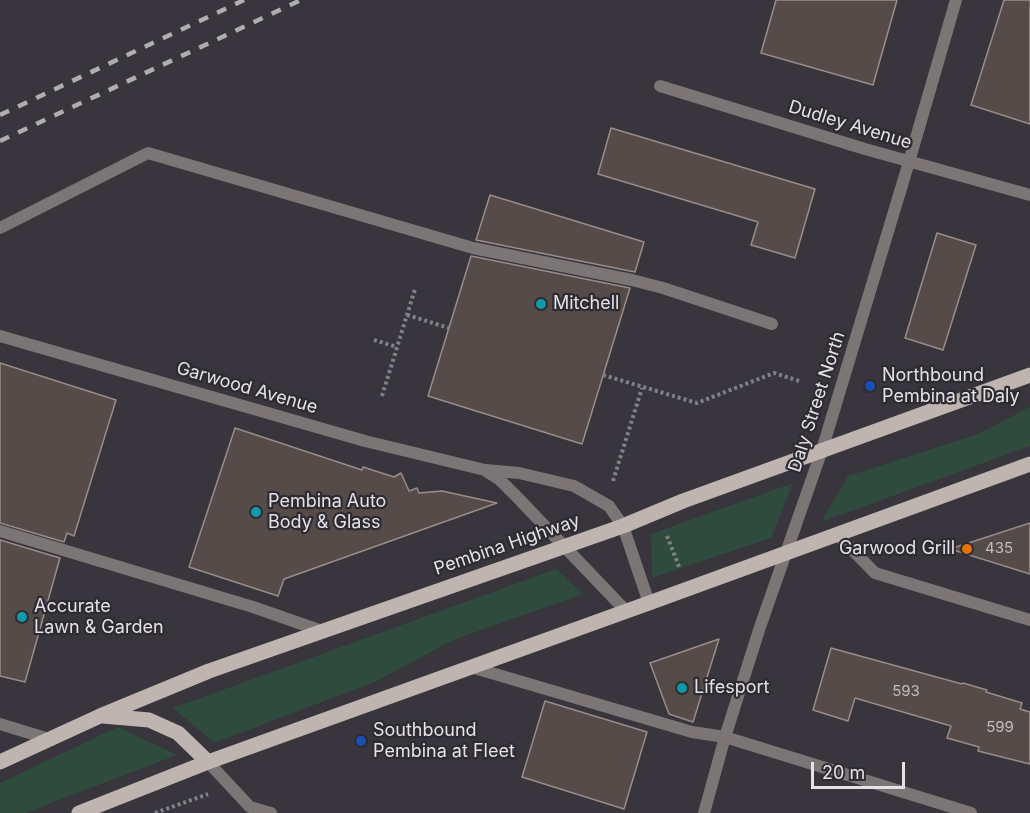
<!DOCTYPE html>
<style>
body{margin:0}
#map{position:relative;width:1030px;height:813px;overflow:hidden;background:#38353d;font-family:Inter,sans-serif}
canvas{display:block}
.scale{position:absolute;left:811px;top:762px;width:94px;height:27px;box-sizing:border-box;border:3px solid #e4e2e7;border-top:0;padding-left:8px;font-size:18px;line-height:21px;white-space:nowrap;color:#e4e2e7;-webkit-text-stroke:4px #2e2b32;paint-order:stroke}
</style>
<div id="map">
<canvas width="1030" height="813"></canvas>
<div class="scale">20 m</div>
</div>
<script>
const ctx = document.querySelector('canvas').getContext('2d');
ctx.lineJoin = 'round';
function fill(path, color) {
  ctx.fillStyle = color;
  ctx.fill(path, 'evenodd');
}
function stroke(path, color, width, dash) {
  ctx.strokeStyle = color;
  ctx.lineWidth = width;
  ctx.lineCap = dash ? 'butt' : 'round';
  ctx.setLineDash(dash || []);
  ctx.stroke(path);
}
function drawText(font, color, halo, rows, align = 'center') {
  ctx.font = font + ' Inter,sans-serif';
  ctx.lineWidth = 4.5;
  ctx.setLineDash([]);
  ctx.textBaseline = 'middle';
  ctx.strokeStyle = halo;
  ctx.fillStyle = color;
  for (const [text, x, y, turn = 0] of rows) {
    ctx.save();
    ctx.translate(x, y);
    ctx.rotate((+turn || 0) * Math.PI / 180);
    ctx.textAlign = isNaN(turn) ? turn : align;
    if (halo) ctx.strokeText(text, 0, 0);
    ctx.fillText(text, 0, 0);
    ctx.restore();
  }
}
fill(new Path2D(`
 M1030,407V446L821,522L848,476L978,434Z
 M793,483L771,538L652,578L651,534Z
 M556,569L583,594L453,640L377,681L214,743L173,708Z
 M118,727L177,755L25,813H0V783Z`), '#2e4b3e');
const building = new Path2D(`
 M776,0H897L873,85L761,53Z
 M1004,0H1030V124L971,105Z
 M611,128L815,189L795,258L751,245L758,222L598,174Z
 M490,195L644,242L635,272L476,240Z
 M937,233L976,245L943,350L905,338Z
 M471,256L630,288L582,444L428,396Z
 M0,363L116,400L74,536L67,533L64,542L0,523Z
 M235,428L362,470L363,467L394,477L401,473L409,491L417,488L419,493L442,491L497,503L284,579L278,596L189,567Z
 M1030,523V574L950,549Z
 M0,540L60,558L25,682L0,676Z
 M719,639L693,722L669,714L650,663Z
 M831,648L962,684L963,683L987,690L986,692L1022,703L1020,709L1030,712V764L978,751L979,747L947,738L951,726L855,698L848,721L813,710Z
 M545,701L647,732L624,809L522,777Z`);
fill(building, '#554b49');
stroke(building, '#988d8b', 1.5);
stroke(new Path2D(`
 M407,315L449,328
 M374,340L397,347
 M603,375L697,403L774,373L799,381
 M382,396L415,289
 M613,481L642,388
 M667,536L680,569
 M155,813L208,794`), '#838087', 4, [3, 3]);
stroke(new Path2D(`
 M0,228L148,153L473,248L632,280L663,288L772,324
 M0,531L253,607L322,631
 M471,667L692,732L725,737L971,813`), '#7b7675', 12);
stroke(new Path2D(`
 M660,86L865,149L1030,195
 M0,336L365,441L485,470L519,473L574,486L609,506L623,526L649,603
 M486,471L500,480L518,498L626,611
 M838,535L875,573L1030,620
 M0,724L49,739
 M208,762L250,807L271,813
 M704,813L725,737L760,627L822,450L909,162L956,0`), '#7b7675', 12);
stroke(new Path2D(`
 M103,716L149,720L178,733L208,762
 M0,762L100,716L209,671L623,526L683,501L1030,375
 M79,813L208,762L649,603L1030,464`), '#beb5b1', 15);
stroke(new Path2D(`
 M0,115L244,0
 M0,141L301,0`), '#afacb2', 4.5, [10, 10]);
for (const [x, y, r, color] of [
 [541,304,6,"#0f9aa8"],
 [870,386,6,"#1a4fb4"],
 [256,512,6,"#0f9aa8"],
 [967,549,6,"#e8710a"],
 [22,617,6,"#0f9aa8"],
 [682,688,6,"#0f9aa8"],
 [361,741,6,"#1a4fb4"]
]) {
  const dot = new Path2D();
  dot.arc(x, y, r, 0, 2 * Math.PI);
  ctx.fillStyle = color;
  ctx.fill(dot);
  stroke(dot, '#2e2b32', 2);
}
drawText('15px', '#c0bcc0', null, [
 ["435",999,548],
 ["593",906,691],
 ["599",1000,727]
]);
drawText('18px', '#e4e2e7', '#2e2b32', [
 ["Dudley Avenue",850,125,17],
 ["Garwood Avenue",247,388,16],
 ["Daly Street North",817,402,-72],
 ["Pembina Highway",507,545,-19]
]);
drawText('18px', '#e4e2e7', '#2e2b32', [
 ["Mitchell",553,304],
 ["Northbound",882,376],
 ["Pembina at Daly",882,397],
 ["Pembina Auto",268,502],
 ["Body & Glass",268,523],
 ["Garwood Grill",955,549,"right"],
 ["Accurate",34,607],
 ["Lawn & Garden",34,628],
 ["Lifesport",694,688],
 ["Southbound",373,731],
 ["Pembina at Fleet",373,752]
], 'left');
</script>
